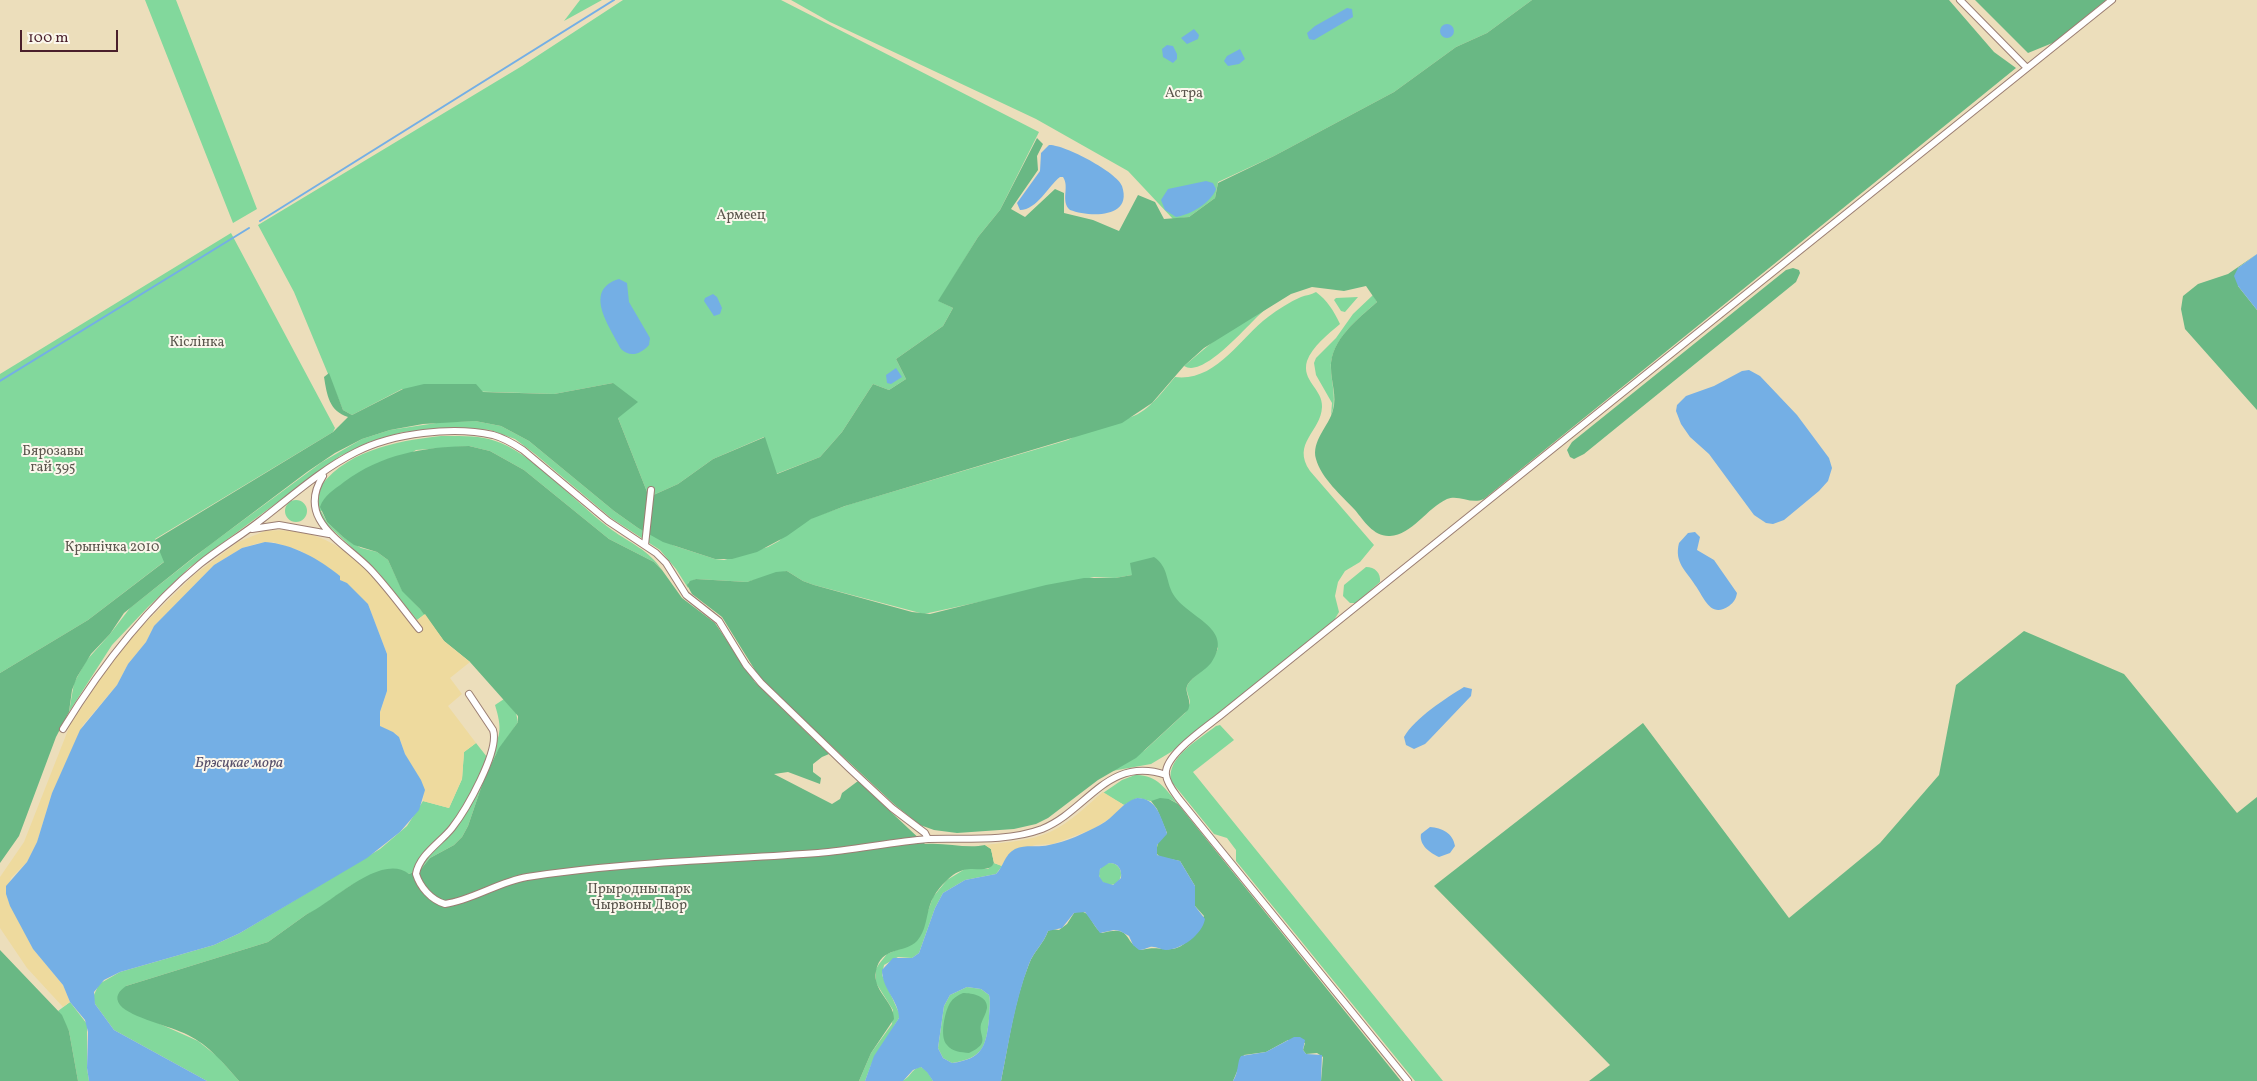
<!DOCTYPE html>
<meta charset="utf-8">
<style>
body{margin:0}
#map{position:relative;width:2257px;height:1081px;overflow:hidden;background:#ecdebb;font-family:Vollkorn,serif}
canvas{display:block}
.scale{position:absolute;left:20px;top:30px;width:98px;height:22px;box-sizing:border-box;border:2px solid #4a1f2b;border-top:0;padding-left:6px;font-size:15px;line-height:18px;white-space:nowrap;color:#4a1f2b;-webkit-text-stroke:4px #fbf7ec;paint-order:stroke}
</style>
<div id="map">
<canvas width="2257" height="1081"></canvas>
<div class="scale">100 m</div>
</div>
<script>
const ctx = document.querySelector('canvas').getContext('2d');
ctx.lineJoin = 'round';
function fill(path, color) {
  ctx.fillStyle = color;
  ctx.fill(path, 'evenodd');
}
function stroke(path, color, width, dash) {
  ctx.strokeStyle = color;
  ctx.lineWidth = width;
  ctx.lineCap = dash ? 'butt' : 'round';
  ctx.setLineDash(dash || []);
  ctx.stroke(path);
}
function drawText(font, color, halo, rows, align = 'center') {
  ctx.font = font + ' Vollkorn,serif';
  ctx.lineWidth = 4;
  ctx.setLineDash([]);
  ctx.textBaseline = 'middle';
  ctx.strokeStyle = halo;
  ctx.fillStyle = color;
  for (const [text, x, y, turn = 0] of rows) {
    ctx.save();
    ctx.translate(x, y);
    ctx.rotate((+turn || 0) * Math.PI / 180);
    ctx.textAlign = isNaN(turn) ? turn : align;
    if (halo) ctx.strokeText(text, 0, 0);
    ctx.fillText(text, 0, 0);
    ctx.restore();
  }
}
fill(new Path2D(`
 M145,0H176L257,209L233,223Z
 M580,0H602L564,21Z
 M623,0H781L1039,132L1000,210L978,237L939,301L953,308L943,326L896,359L906,379L889,390L873,384L842,432L820,457L776,474L764,437L713,459L678,484L649,497L618,418L613,383L554,394L402,389L352,415L343,410L294,292L258,225L522,66Z
 M791,0H1532L1487,33L1456,47L1394,92L1274,156L1218,182L1215,198L1189,217L1173,219L1128,171L1036,119L830,22Z
 M231,233L335,428L333,432L155,539L165,561L88,620L0,673V374Z
 M1316,292C1327,300 1334,311 1340,324C1328,334 1312,347 1307,361C1301,381 1323,389 1322,407C1321,432 1291,443 1310,471L1374,545L1360,562L1345,571L1338,582L1335,596L1339,612L1333,622L1171,752L1151,764L1112,771L1145,750L1185,713L1190,703C1190,698 1186,692 1187,687C1188,679 1212,666 1218,648L1132,575L1115,578L1094,577L924,614L814,585L803,581L787,571L747,582L696,579L688,583V588L676,569L660,550L611,518L535,454L515,439L490,430L466,428L403,432L369,442L340,456L190,567L148,607L112,645L69,712L74,683L86,661L110,634L130,608L211,544L322,462L362,439L390,430L443,422L475,421L501,426L529,441L614,511L638,528L675,546L715,559L724,560L768,547L779,541L789,530L814,517L851,504L1068,440C1088,428 1110,426 1131,417C1149,411 1163,391 1175,377C1216,382 1239,339 1268,317C1278,309 1290,302 1301,297C1306,295 1311,295 1316,292Z
 M1373,295L1377,302C1358,319 1329,341 1331,370C1332,386 1337,400 1331,416L1332,403L1316,375L1314,363L1316,358L1336,338L1353,314Z
 M1358,297L1345,312L1341,311L1334,300L1336,298Z
 M1267,308C1250,321 1205,379 1184,366L1215,340Z
 M441,436C461,436 483,435 501,443C538,459 578,505 612,530C630,543 649,550 662,570L654,562L609,539L524,470L490,451L469,446L416,450L321,511L327,522L343,537L361,548L377,552L388,560L402,590L425,614L417,620L378,572L321,519L316,493C342,451 395,441 441,436Z
 M285 511a11 11 0 1 1 22 0a11 11 0 1 1-22 0Z
 M1366,567C1375,567 1381,573 1380,582L1356,603H1350L1343,596L1344,585Z
 M504,699L516,713L518,722L496,754L482,785L468,826L462,837L454,845L430,858L421,869L409,874L394,869L369,876L350,886L315,911L307,914L268,942L126,986L124,1008L198,1041L218,1057L239,1081H207L114,1030L95,1004L93,997L99,984L120,972L214,945L240,933L380,849L407,826L423,801L449,808L462,779L464,752L476,743L487,757C502,738 502,728 495,705Z
 M1220,725L1234,740L1193,772L1443,1081H1415L1236,861V850L1227,838L1214,834L1171,781C1166,757 1200,739 1216,726Z
 M1135,775C1156,774 1166,789 1178,804C1165,794 1160,802 1150,801C1145,800 1142,798 1137,798L1124,805L1103,793L1122,780Z
 M1099 874a11 11 0 1 1 22 0a11 11 0 1 1-22 0Z
 M994,863L1002,866L996,874L965,880L943,893L935,908L919,953L912,958L898,957L884,965L882,975L899,1013V1018L871,1065L865,1081H859L871,1053L892,1024L893,1010L876,983V969L879,964L887,954L899,949L928,911L933,897L947,880L965,869H988Z
 M967,987L981,989L989,995C991,1003 989,1011 989,1019C986,1047 983,1058 952,1063L943,1058L938,1048L944,1006L950,995Z
 M70,1002L87,1024V1068L89,1081H78L69,1031L58,1011Z
 M921,1067L927,1071L933,1081H900C910,1080 911,1068 921,1067Z`), '#82d89c');
fill(new Path2D(`
 M1532,0H1949L1994,52L2016,68L1484,499C1471,505 1459,494 1447,499C1427,508 1412,535 1390,536C1374,537 1364,521 1355,510C1342,496 1321,478 1316,459C1311,441 1329,426 1333,410C1337,396 1331,382 1331,368C1330,340 1358,319 1377,302L1366,286L1344,291L1312,287L1291,294L1204,348L1184,366L1152,403L1122,423L845,506L811,519L787,536L757,552L732,559H715L663,542L638,528L614,511L529,441L501,426L475,421L423,424L390,430L362,439L335,453L307,472L194,557L124,613L110,634L91,654L77,677L72,690L69,712L56,737L19,836L0,863V673L88,620L164,562L155,540L333,432L348,417C329,411 327,395 324,377L329,373L343,410L352,415L403,389L424,384H476L483,392L554,394L613,383L638,402L618,418L649,497L678,484L713,459L765,437L777,474L820,457L842,432L873,384L889,390L906,379L896,359L943,326L953,308L938,301L978,237L1000,210L1037,138L1043,144L1037,156L1038,170L1011,209L1025,217L1055,189L1064,193V213L1093,220L1119,231L1138,195L1155,202L1164,219L1189,217L1215,198L1218,183L1274,156L1394,92L1456,47L1487,33Z
 M1975,0H2106L2055,42L2028,53Z
 M2257,254L2238,268V286L2257,310V410L2185,329L2181,309L2183,296L2198,284L2228,274Z
 M1793,268L1799,270L1800,273L1796,282L1584,454L1574,459L1570,457L1567,450L1572,442L1786,270Z
 M469,446L490,451L524,470L609,539L654,562L662,570L682,598L715,623L755,682L829,754L822,757L813,764V772L821,778L820,784L788,772L774,774L832,804L840,799L842,793L858,781L925,844C945,842 966,849 985,845L991,849L994,863L992,866C982,874 970,863 953,875C943,883 934,893 930,905C926,917 926,931 917,941C904,954 881,946 876,971C872,991 894,1001 894,1019L871,1053L859,1081H239C224,1064 209,1045 188,1035C171,1026 131,1018 120,1005C114,997 119,991 126,986L268,942L307,914C332,903 381,852 409,874L421,869L430,858L454,845L462,837L468,826L484,779L499,748L518,722V716L470,662L444,641L420,609L402,591L388,560L377,552L354,545L343,537L327,522L320,507C324,495 334,490 344,482C382,454 423,447 469,446Z
 M1154,557C1170,568 1165,583 1175,597C1191,619 1235,629 1211,663C1205,671 1193,676 1188,684C1183,692 1193,700 1188,710L1136,758L1098,780L1048,818L1036,824L1014,829L957,833L934,830L920,825L895,805L779,697L758,675L722,617L692,594L687,585L690,581L696,579L747,582L776,572L787,571L803,581L814,585L912,612L930,614L1046,585L1084,578H1115L1132,575L1130,563Z
 M2024,631L2124,674L2237,813L2257,797V1081H1589L1610,1065L1434,886L1643,723L1789,918L1880,843L1939,775L1956,685Z
 M1160,798L1169,799L1178,804L1401,1081H1321L1323,1057L1317,1053L1306,1054L1303,1050L1305,1043L1288,1040L1266,1052L1244,1055L1233,1081H1001C1009,1042 1014,1001 1029,964C1034,951 1044,943 1048,931L1052,929L1059,930L1067,924L1074,913C1091,906 1090,926 1102,933C1133,925 1122,941 1141,950C1150,948 1155,948 1164,949C1186,952 1195,932 1204,916L1195,906V886L1180,861L1160,857L1156,853L1158,842L1167,833L1157,809L1151,801Z
 M0,950L62,1015L69,1031L78,1081H0Z
 M963,993C972,993 988,996 987,1008C986,1014 983,1018 981,1024C978,1037 992,1042 969,1053C961,1052 952,1052 947,1045C939,1037 945,1011 950,1003C953,998 958,995 963,993Z`), '#69b884');
fill(new Path2D(`
 M265,531C339,524 371,573 411,625L425,614L444,641L470,662L450,678L462,694L448,706L476,743L464,752L462,779L449,808L423,801C427,782 412,770 405,754C402,747 402,741 397,735C392,730 385,731 380,726V712L387,691V654L368,604L340,580V576L301,551L273,542L259,543L242,548L214,565L154,626L146,642L128,664L117,685L83,725L52,793L37,842L27,862L11,878L6,894L8,900L33,949L63,985L70,1002L63,1007L27,968L0,928V877L24,842L70,725L106,670L140,628L194,575L238,542Z
 M1103,792L1124,805L1114,816L1093,829L1053,844L1035,845L1008,855L1002,866L994,863L991,849L985,845C1007,842 1030,841 1050,832C1070,823 1086,806 1103,792Z`), '#eeda9e');
fill(new Path2D(`
 M1347,8L1352,9L1353,17L1314,40L1309,39L1307,33L1315,26Z
 M1440 31a7 7 0 1 1 14 0a7 7 0 1 1-14 0Z
 M1194,29L1199,35L1198,39L1187,44L1181,38Z
 M1167,45L1173,46L1177,54V59L1173,63L1163,57L1162,49Z
 M1240,49L1245,59L1239,64L1228,66L1224,61L1227,56Z
 M1049,145C1063,144 1117,172 1122,186C1133,219 1089,217 1070,210C1060,201 1070,187 1063,177H1060C1048,186 1037,210 1020,210L1017,203L1040,171L1041,153Z
 M1206,181L1213,183L1216,189C1211,203 1190,215 1176,217L1165,210L1161,200L1168,189Z
 M2257,254V310L2238,286L2234,276L2238,268Z
 M619,279L627,283L629,302L650,338L649,345C641,354 630,358 621,349C610,327 582,290 619,279Z
 M713,294L717,297L722,308L720,314L714,316L704,301L705,298Z
 M896,368L902,377L891,384L887,383L886,375Z
 M1749,370L1760,376L1797,415L1829,458L1832,468L1828,481L1819,491L1784,520L1773,524L1766,523L1754,515L1709,454L1690,437L1681,424L1676,411L1677,405L1686,396L1714,386L1742,371Z
 M1695,532L1700,537L1697,550L1714,560L1737,593C1736,599 1734,602 1729,606C1710,619 1704,597 1695,585C1686,570 1674,563 1679,543L1688,533Z
 M265,542C293,544 319,559 340,576V580L347,583L368,604L387,654V691L380,712V726L393,732L399,737L405,754L421,780L425,790L419,810L400,832L367,858L240,933L214,945L120,972L104,980L94,992L95,1004L114,1030L207,1081H89L87,1068L88,1032L85,1020L70,1002L63,985L33,949L10,906L6,894V886L27,862L37,842L52,793L80,730L117,685L128,664L146,642L154,626L214,565L242,548Z
 M1464,687L1472,689L1471,696L1430,739L1425,744L1414,749L1406,745L1404,737C1415,718 1446,698 1464,687Z
 M1137,798C1156,798 1160,815 1166,830L1167,834L1157,845V855L1180,861L1195,886V906L1205,919C1202,935 1182,949 1166,950C1161,950 1156,946 1150,947C1146,948 1143,950 1139,950L1133,945L1129,936L1120,931L1114,930L1100,933L1085,912L1074,913L1062,928L1048,931C1044,943 1034,951 1029,964C1015,1001 1009,1042 1001,1081H933L927,1072L921,1067L913,1070L903,1081H865L874,1056L899,1018C899,1001 882,989 882,970L893,958H912L919,953L935,908L943,893L965,880L996,874C1004,866 1004,855 1015,849C1026,844 1037,848 1049,845C1066,842 1085,833 1100,825C1114,818 1122,802 1137,798ZM1109,863C1118,863 1122,869 1121,878L1113,885L1103,882L1099,876L1100,869ZM967,987L981,989L989,995C991,1003 989,1011 989,1019C986,1047 982,1059 952,1063L943,1058L938,1048L944,1006L950,995Z
 M1430,827C1442,828 1453,833 1455,846L1450,853L1439,857C1430,853 1419,845 1421,834Z
 M1294,1037H1300L1305,1040L1303,1050L1306,1054L1322,1055L1321,1081H1233C1239,1072 1237,1061 1241,1056L1266,1052Z`), '#74afe5');
stroke(new Path2D(`
 M260,221L614,0
 M0,381L249,228`), '#74afe5', 2);
const street = new Path2D(`
 M1960,0L2027,68
 M323,476C295,520 344,542 370,569C388,588 403,609 419,629
 M252,529L279,525L329,534
 M645,545L651,490
 M469,694L493,730C500,751 466,810 452,828C441,842 419,855 416,874C420,887 431,900 445,904C473,900 498,882 527,877C624,862 721,860 818,853C855,850 891,842 928,839
 M63,729C101,667 144,610 200,564C220,548 242,535 261,520C292,496 322,469 356,452C393,433 453,426 493,435C504,438 514,444 523,450L608,521L656,553L666,563L686,595L719,621L746,665L761,683L849,768L892,808L925,833L928,839C965,838 1007,842 1042,829C1087,811 1108,755 1166,775
 M1408,1081L1179,799C1174,792 1167,784 1166,775C1163,756 1205,728 1220,716L2112,0`);
stroke(street, '#9b7e73', 8);
stroke(street, '#fff', 6);
drawText('14px', '#5b564d', '#fbf7ec', [
 ["Астра",1184,94],
 ["Армеец",741,216],
 ["Кіслінка",197,343],
 ["Бярозавы",53,452],
 ["гай 395",53,468],
 ["Крынічка 2010",112,548],
 ["Прыродны парк",639,890],
 ["Чырвоны Двор",639,906]
]);
drawText('italic 15px', '#59516c', '#fbf7ec', [
 ["Брэсцкае мора",239,764]
]);
</script>
